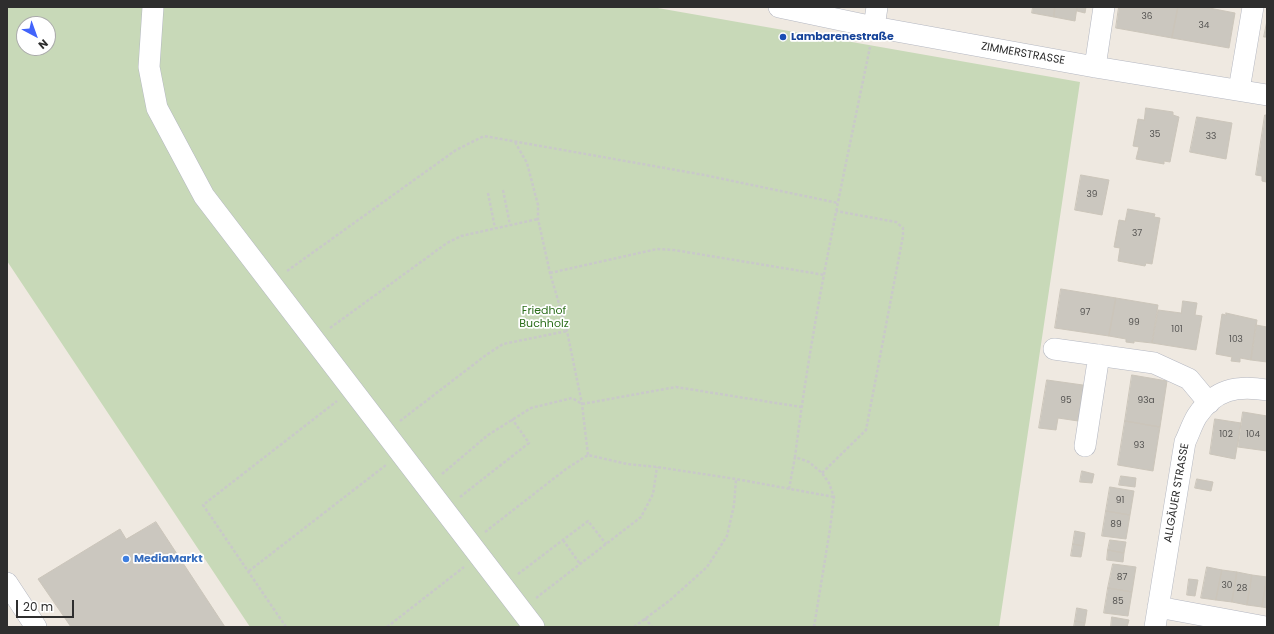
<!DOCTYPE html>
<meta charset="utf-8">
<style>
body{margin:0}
#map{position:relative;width:1274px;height:634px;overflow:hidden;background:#efe9e1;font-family:Poppins,sans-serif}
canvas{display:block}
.frame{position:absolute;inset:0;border:8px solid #2e2e2e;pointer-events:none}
.north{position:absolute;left:16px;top:16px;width:40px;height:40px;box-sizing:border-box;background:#fff;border:1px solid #ababab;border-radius:50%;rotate:139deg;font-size:11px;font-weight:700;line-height:16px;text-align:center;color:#2e2e2e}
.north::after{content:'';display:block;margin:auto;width:14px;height:18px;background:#4264fb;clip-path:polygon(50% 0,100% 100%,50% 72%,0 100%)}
.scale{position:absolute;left:16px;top:600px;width:58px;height:18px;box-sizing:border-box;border:2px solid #2e2e2e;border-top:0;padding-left:5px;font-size:12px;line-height:14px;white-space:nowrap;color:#2e2e2e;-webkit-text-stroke:3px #fff;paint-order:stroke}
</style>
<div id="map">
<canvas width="1274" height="634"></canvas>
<div class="frame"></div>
<div class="north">N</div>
<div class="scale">20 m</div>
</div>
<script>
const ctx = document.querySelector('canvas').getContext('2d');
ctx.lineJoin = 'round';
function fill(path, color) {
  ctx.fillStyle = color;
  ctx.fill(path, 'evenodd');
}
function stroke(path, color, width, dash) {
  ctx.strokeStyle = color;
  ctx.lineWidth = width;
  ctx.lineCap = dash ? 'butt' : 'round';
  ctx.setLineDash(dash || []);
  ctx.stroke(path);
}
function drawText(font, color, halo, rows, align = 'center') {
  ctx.font = font + ' Poppins,sans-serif';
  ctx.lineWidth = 3.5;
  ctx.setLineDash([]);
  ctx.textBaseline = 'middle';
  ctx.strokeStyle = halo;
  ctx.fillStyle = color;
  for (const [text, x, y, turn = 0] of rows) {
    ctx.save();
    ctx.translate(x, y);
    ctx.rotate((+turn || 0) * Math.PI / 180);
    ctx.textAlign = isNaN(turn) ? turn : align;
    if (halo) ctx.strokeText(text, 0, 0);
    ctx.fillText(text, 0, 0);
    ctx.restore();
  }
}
fill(new Path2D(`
 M7,7H652L1080,82L999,627H250L7,261ZM24,24H48V48H24Z`), '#c8d9b8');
const building = new Path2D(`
 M1033,7H1055L1054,17L1032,13Z
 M1055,7H1077L1075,21L1054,17Z
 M1077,7H1086L1085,13L1077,11Z
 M1119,7H1178L1172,38L1116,28Z
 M1178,7H1204L1235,13L1229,48L1172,38Z
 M1267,21V37H1264Z
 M1146,108L1173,112V115L1179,117L1170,162L1164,161V164L1136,159L1139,147L1133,146L1138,119L1144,120Z
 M1265,115H1267L1266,182L1262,181V176L1256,175Z
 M1197,117L1232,123L1226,159L1190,152Z
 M1081,175L1109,180L1102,215L1075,210Z
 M1128,209L1155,214L1154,217L1160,218L1152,264L1146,263L1145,266L1118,261L1120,248L1114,247L1119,220L1125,221Z
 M1061,289L1116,298L1109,336L1055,328Z
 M1116,298L1158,305L1152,343L1134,341V343L1126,342V339L1109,336Z
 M1183,301L1197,303L1195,315L1202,316L1196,350L1152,343L1158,310L1181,313Z
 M1226,313L1257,320L1251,360L1240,358V362L1231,361L1232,357L1216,354L1222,314L1226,315Z
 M1256,325L1267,327V362L1251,360Z
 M1132,375L1167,381L1160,427L1125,421Z
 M1047,380L1090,386L1085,422L1058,418L1056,430L1039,428Z
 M1243,412L1267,416V451L1238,447Z
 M1215,419L1241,423L1235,459L1210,454Z
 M1125,421L1160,427L1153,471L1118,465Z
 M1082,471L1094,474L1092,483L1080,482Z
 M1121,476L1136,478L1135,487L1119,485Z
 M1197,479L1213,482L1211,491L1195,488Z
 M1110,487L1134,491L1130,515L1106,511Z
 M1106,511L1130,515L1126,539L1102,536Z
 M156,522L225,627H71L38,579L120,529L126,539Z
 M1075,531L1085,533L1083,546L1073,544Z
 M1110,540L1126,542L1124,553L1108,550Z
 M1073,544L1083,546L1081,557L1071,556Z
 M1108,550L1124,553L1123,562L1107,560Z
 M1113,564L1136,567L1132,592L1108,588Z
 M1207,567L1222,570L1216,600L1201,598Z
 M1222,570L1237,572L1232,602L1216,600Z
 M1237,572L1252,575L1247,605L1232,602Z
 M1252,575L1267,577L1262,607L1247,605Z
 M1267,577V608L1262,607Z
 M1189,579L1198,580L1195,596L1187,595Z
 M1108,588L1132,592L1128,616L1104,613Z
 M1077,608L1087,610L1085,623L1075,621Z
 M1112,617L1129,620L1127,627H1111Z
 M1075,621L1085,623L1084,627H1074Z`);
fill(building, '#cbc7bf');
stroke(building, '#cbc5ba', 1);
const minor = new Path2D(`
 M153,7L149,67L157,108L204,196L534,627
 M779,7L874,27L1095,67L1267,95
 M874,27L877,7
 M1095,67L1104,7
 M1239,90L1253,7
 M1054,349L1154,363L1189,379L1209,403
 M1085,446L1099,355
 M7,583L36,627
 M1158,607L1266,627
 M1155,627L1185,442C1189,434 1192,424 1197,416C1215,389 1237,385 1267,390`);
stroke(minor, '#b4b7c1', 22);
stroke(new Path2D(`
 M515,142L527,163L538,205V219L550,273L567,331L582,404L588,455
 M503,190L510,225
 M488,193L495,228
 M287,271L456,150L484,136L704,175L838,203
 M550,273L657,249L674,250L825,275
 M330,328L447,243L461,236L538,219
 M400,421L486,355L503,344L567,331
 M822,473L866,430L903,236V228L896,222L836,211
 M442,474L488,435L531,408L572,398L582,404L676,387L801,407
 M789,489L795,457
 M460,497L529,443L512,419
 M485,532L566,469L588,455L627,464L657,467L736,479L834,497
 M563,540L580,564
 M249,571L386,465
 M518,574L588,521L606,544
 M536,598L641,517L653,494L657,467
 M645,618L652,627
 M286,627L203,505L337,401
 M387,627L464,567
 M634,627L669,601L707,567L727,536L734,505L736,479
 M814,627L830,529L834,497L829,483L822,473L809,462L795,457C812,319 842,183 870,47`), '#c9c9c9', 2.5, [3, 2]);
stroke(minor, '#fff', 21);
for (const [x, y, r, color] of [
 [783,37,4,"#1a4fb4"],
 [126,559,4,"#3f7fe0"]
]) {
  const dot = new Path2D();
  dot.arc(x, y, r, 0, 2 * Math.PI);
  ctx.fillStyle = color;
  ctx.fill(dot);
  stroke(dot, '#fff', 1.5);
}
drawText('9px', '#555452', null, [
 ["36",1147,17],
 ["34",1204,26],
 ["35",1155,135],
 ["33",1211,137],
 ["39",1092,195],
 ["37",1137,234],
 ["97",1085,313],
 ["99",1134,323],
 ["101",1177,330],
 ["103",1236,340],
 ["95",1066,401],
 ["93a",1146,401],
 ["102",1226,435],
 ["104",1253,435],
 ["93",1139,446],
 ["91",1120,501],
 ["89",1116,525],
 ["87",1122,578],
 ["30",1227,586],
 ["28",1242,589],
 ["85",1118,602]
]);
drawText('bold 11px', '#164399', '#fff', [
 ["Lambarenestraße",791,37]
], 'left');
drawText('11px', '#2e2e2e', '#fff', [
 ["ZIMMERSTRASSE",1023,54,10],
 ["ALLGÄUER STRASSE",1177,493,-80]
]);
drawText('11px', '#2c6e1b', '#fff', [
 ["Friedhof",544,311],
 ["Buchholz",544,324]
]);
drawText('bold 11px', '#366cbe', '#fff', [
 ["MediaMarkt",134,559]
], 'left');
</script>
